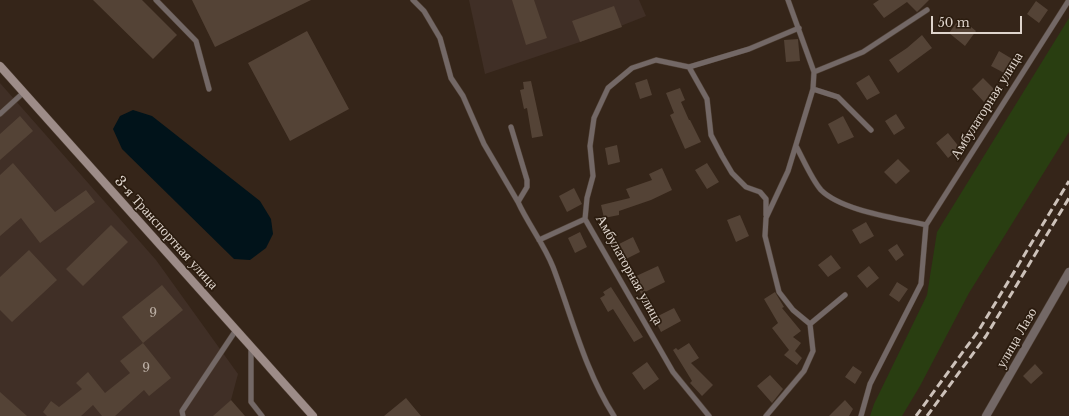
<!DOCTYPE html>
<meta charset="utf-8">
<style>
body{margin:0}
#map{position:relative;width:1069px;height:416px;overflow:hidden;background:#352519;font-family:"Libre Baskerville",serif}
canvas{display:block}
.scale{position:absolute;left:931px;top:16px;width:91px;height:18px;box-sizing:border-box;border:2px solid #ded4cc;border-top:0;padding-left:5px;font-size:12px;line-height:14px;white-space:nowrap;color:#ded4cc;-webkit-text-stroke:3px #2b1c0f;paint-order:stroke}
</style>
<div id="map">
<canvas width="1069" height="416"></canvas>
<div class="scale">50 m</div>
</div>
<script>
const ctx = document.querySelector('canvas').getContext('2d');
ctx.lineJoin = 'round';
function fill(path, color) {
  ctx.fillStyle = color;
  ctx.fill(path, 'evenodd');
}
function stroke(path, color, width, dash) {
  ctx.strokeStyle = color;
  ctx.lineWidth = width;
  ctx.lineCap = dash ? 'butt' : 'round';
  ctx.setLineDash(dash || []);
  ctx.stroke(path);
}
function drawText(font, color, halo, rows, align = 'center') {
  ctx.font = font + ' "Libre Baskerville",serif';
  ctx.lineWidth = 3.5;
  ctx.setLineDash([]);
  ctx.textBaseline = 'middle';
  ctx.strokeStyle = halo;
  ctx.fillStyle = color;
  for (const [text, x, y, turn = 0] of rows) {
    ctx.save();
    ctx.translate(x, y);
    ctx.rotate((+turn || 0) * Math.PI / 180);
    ctx.textAlign = isNaN(turn) ? turn : align;
    if (halo) ctx.strokeText(text, 0, 0);
    ctx.fillText(text, 0, 0);
    ctx.restore();
  }
}
fill(new Path2D(`
 M469,0H639L646,16L580,42L485,74Z
 M0,83L156,260L238,374L231,400L216,416H0Z`), '#402f26');
fill(new Path2D(`
 M1069,18V132L969,293L920,386L902,416H870L874,404L927,295L937,232Z`), '#293e11');
fill(new Path2D(`
 M133,110L152,116L260,201L271,219L273,234L266,248L250,260L234,259L122,149L113,129L120,116Z`), '#01131a');
fill(new Path2D(`
 M93,0H142L177,35L153,59Z
 M192,0H311L215,47Z
 M512,0H534L547,38L526,45Z
 M879,0H929L917,12L907,2L884,18L873,4Z
 M1036,1L1048,10L1039,23L1027,14Z
 M614,6L622,27L580,42L572,21Z
 M960,18L976,31L965,46L949,33Z
 M307,31L349,109L290,141L248,63Z
 M922,35L932,48L898,73L889,60L907,48Z
 M798,39L800,61L786,62L784,40Z
 M999,51L1014,60L1006,74L991,66Z
 M869,75L880,93L867,100L856,83Z
 M983,78L995,90L984,102L972,89Z
 M647,79L652,95L640,99L635,83Z
 M531,81L543,136L532,138L527,108L524,109L520,90L524,89L523,82Z
 M680,88L685,100L681,102L689,120H690L701,142L685,149L670,115L674,113L666,93Z
 M896,114L905,128L894,135L885,121Z
 M20,116L33,131L0,160V134Z
 M843,116L854,137L838,144L828,124Z
 M948,133L960,148L948,158L936,143Z
 M617,145L620,162L608,165L605,148Z
 M898,159L910,171L896,184L884,172Z
 M13,163L55,212L86,190L95,202L40,243L21,218L0,236V175Z
 M707,163L719,182L707,189L695,170Z
 M662,168L672,190L651,200L619,211V215L604,218L601,205L630,198L626,189L652,180L649,174Z
 M574,188L582,204L567,212L559,196Z
 M740,215L749,236L736,242L727,220Z
 M866,222L874,236L860,244L852,230Z
 M111,225L128,242L83,286L66,269Z
 M580,232L587,247L575,253L568,238Z
 M633,237L640,252L622,261L615,246Z
 M897,244L904,255L896,261L888,250Z
 M29,250L57,280L12,322L0,310V277Z
 M831,255L841,268L828,277L818,265Z
 M658,266L665,282L641,294L634,277Z
 M869,266L879,278L867,288L857,276Z
 M897,282L908,289L899,302L889,295Z
 M162,285L183,310L143,343L122,317Z
 M611,287L643,337L634,342L613,309L608,312L600,298L605,295L603,292Z
 M775,292L784,307L782,308L801,331L793,337L801,343L795,351L802,358L797,365L784,355L789,350L772,328L778,323L764,299Z
 M674,308L681,321L661,332L654,318Z
 M143,343L171,378L149,396L144,390L115,416H102L93,405L81,416H47L43,412L51,401L59,407L82,389L76,383L88,372L105,393L130,373L120,361Z
 M689,343L699,358L691,363L713,385L702,396L690,383L692,381L673,350L676,348L678,350Z
 M647,362L659,379L644,390L632,373Z
 M1035,364L1043,373L1031,384L1023,376Z
 M853,366L862,372L855,384L845,377Z
 M770,375L783,389L772,403L757,386Z
 M0,392L27,416H0Z
 M406,398L421,416H384Z
 M231,400L245,416H213Z
 M845,400L853,409L849,416H829Z`), '#544336');
const lane = new Path2D(`
 M156,0L196,41L209,89
 M413,0L424,11L440,38L451,78L463,96L484,144L518,202
 M689,67L707,99L711,135L722,156L732,173L746,187L760,192L766,199V215
 M814,72L863,52L927,10
 M813,89L838,97L871,130
 M0,114L23,93
 M511,127L527,180V187L518,202C528,224 544,244 553,267C572,317 585,371 614,416
 M796,146C803,159 812,180 821,190C842,211 897,218 926,225
 M539,240L585,219
 M810,324L845,295
 M251,347V402L262,416
 M183,416L182,411L236,330
 M709,416L673,372L585,219L587,198L593,176L590,146L594,118L608,88L632,68L656,60L689,67L749,49L799,28
 M766,416L804,371L813,351L810,324L793,310L779,292L765,236L766,218L788,171L813,89L814,72L788,0
 M861,416L870,384L921,284L926,225L1069,0`);
const street = new Path2D(`
 M986,416L1069,272`);
const secondary = new Path2D(`
 M0,66L313,416`);
stroke(lane, '#504136', 6);
stroke(street, '#504136', 9);
stroke(secondary, '#504136', 9);
stroke(lane, '#736866', 5);
stroke(street, '#736866', 8);
stroke(secondary, '#9d8c88', 8);
stroke(new Path2D(`
 M916,416L979,330L1069,181
 M927,416L986,336L1069,198`), '#cdc2ba', 3, [8, 4]);
drawText('12px', '#bcb0a6', null, [
 ["9",153,314],
 ["9",146,369]
]);
drawText('14px', '#ded4cc', '#2b1c0f', [
 ["Амбулаторная улица",987,106,-58],
 ["3-я Транспортная улица",166,233,48],
 ["Амбулаторная улица",629,270,61],
 ["улица Лазо",1017,338,-60]
]);
</script>
